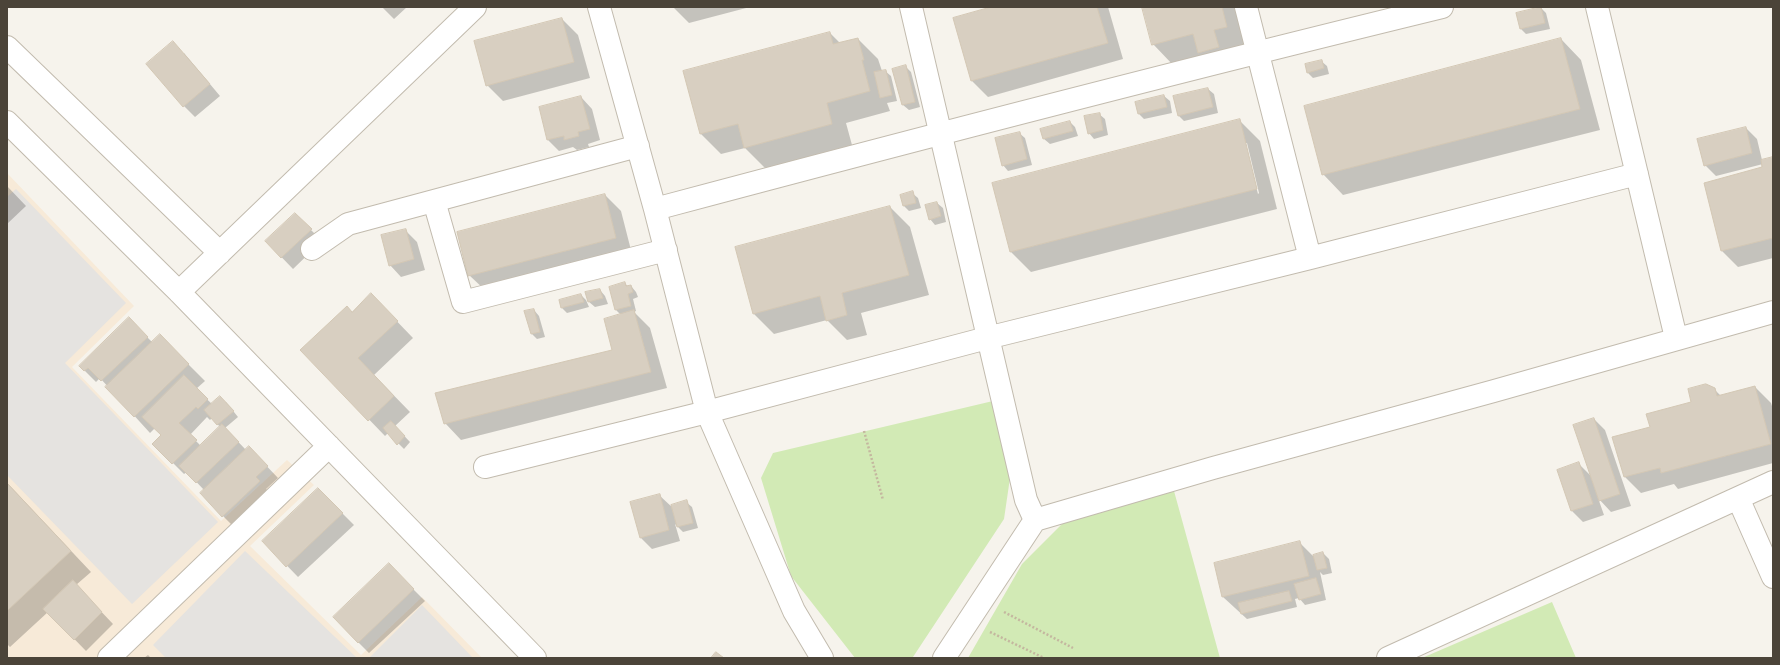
<!DOCTYPE html>
<style>
body{margin:0}
#map{position:relative;width:1780px;height:665px;overflow:hidden;background:#f6f3ec;font-family:"Open Sans",sans-serif}
canvas{display:block}
.frame{position:absolute;inset:0;border:8px solid #4b4439;pointer-events:none}
</style>
<div id="map">
<canvas width="1780" height="665"></canvas>
<div class="frame"></div>
</div>
<script>
const ctx = document.querySelector('canvas').getContext('2d');
ctx.lineJoin = 'round';
function fill(path, color) {
  ctx.fillStyle = color;
  ctx.fill(path, 'evenodd');
}
function stroke(path, color, width, dash) {
  ctx.strokeStyle = color;
  ctx.lineWidth = width;
  ctx.lineCap = dash ? 'butt' : 'round';
  ctx.setLineDash(dash || []);
  ctx.stroke(path);
}
fill(new Path2D(`
 M7,173L134,306L72,367L221,521L287,460L314,485L250,546L361,655L422,597L482,658H7Z`), '#f7ead8');
fill(new Path2D(`
 M993,401L1010,478L1004,519L913,657L909,658H855L791,576L761,478L773,453Z
 M1174,491L1220,658H968L1022,564L1065,521Z
 M1552,602L1576,658H1422Z`), '#d2eab5');
fill(new Path2D(`
 M16,189L126,303L65,363L218,522L132,604L7,475V197Z
 M245,551L357,658H166L153,645Z
 M422,605L473,658H369Z`), '#e5e3e0');
fill(new Path2D(`
 M382,7H407L394,19Z
 M673,7H750L689,23Z
 M995,7H1108L1123,59L988,97L972,81L954,18Z
 M1143,7H1240L1247,47L1173,65L1153,44Z
 M1541,8L1546,13L1550,29L1526,34L1521,29Z
 M562,19L578,35L590,78L503,101L487,85Z
 M830,33L840,43L858,39L878,59L882,71H885L891,76L897,101L887,103L890,111L846,123L852,145L765,168L745,148L721,154L701,134L684,72Z
 M1561,39L1581,60L1600,130L1343,195L1323,174Z
 M184,53L220,96L195,117L184,106Z
 M1321,61L1327,66L1329,74L1313,78L1308,73Z
 M905,66L911,72L920,107L909,110L903,105Z
 M1208,89L1214,94L1218,113L1184,121L1178,115Z
 M1164,96L1170,101L1172,113L1144,119L1139,114Z
 M581,97L592,109L600,140L588,144L589,147L577,150L573,147L559,151L548,140Z
 M1099,114L1105,119L1108,135L1094,139L1089,133Z
 M1239,120L1260,141L1277,209L1031,272L1011,252ZM1245,143H1247L1259,193L1258,194Z
 M1070,122L1075,127L1078,136L1050,144L1044,139Z
 M1746,128L1757,139L1762,160L1773,158V258L1738,267L1722,251L1764,168L1763,164L1716,176L1705,165Z
 M1019,133L1025,138L1032,165L1008,171L1003,165Z
 M7,186L26,206L7,224Z
 M912,193L918,198L921,208L909,211L904,206L901,196Z
 M605,195L621,211L632,254L486,291L469,275Z
 M937,203L943,208L946,222L935,225L930,219Z
 M890,207L910,227L929,295L861,313L867,335L847,340L827,320L774,334L754,314Z
 M295,214L322,241L293,269L266,241Z
 M406,231L417,242L425,270L401,277L390,265Z
 M625,283L628,287L631,286L636,292L638,297L633,299L636,311L634,312L650,328L667,388L461,440L445,423L614,351L621,315L616,310Z
 M600,290L605,296L608,304L595,307L589,302Z
 M581,295L586,300L589,307L567,313L562,308Z
 M534,310L539,316L545,337L537,339L532,334L526,312Z
 M387,311L413,338L374,375L410,412L395,426L410,442L404,449L388,433L385,436L302,350L352,313Z
 M129,319L153,343L160,336L205,381L196,389L212,404L226,402L238,417L225,428L246,450L260,459L278,478L266,489L270,493L234,527L223,516L204,490L187,472L184,474L154,444L162,435L155,428L150,433L100,378L96,382L80,366ZM207,417L210,420L212,418L220,427L201,446L190,435Z
 M1755,387L1771,403L1773,409V463L1678,489L1674,484L1641,493L1625,477L1614,438L1651,428L1714,389L1721,396Z
 M1594,419L1605,430L1631,506L1611,512L1598,498L1604,515L1583,522L1572,511L1558,470L1578,463L1592,477Z
 M7,483L91,572L76,585L113,624L86,651L48,612L10,647L7,644Z
 M318,489L354,525L298,577L263,541Z
 M659,495L673,508L686,502L692,507L698,528L683,532L675,524L680,541L652,549L641,538Z
 M1300,543L1313,556L1323,553L1329,559L1332,573L1323,575L1320,572L1326,600L1305,605L1299,598L1295,599L1297,607L1247,619L1223,597L1215,564Z
 M389,565L425,601L369,653L358,642Z
 M148,655L151,658H144Z`), '#0003');
const building = new Path2D(`
 M991,7H1097L1108,43L971,81L953,18Z
 M1142,7H1222L1227,27L1214,30L1219,47L1198,53L1193,34L1152,45Z
 M1541,7L1545,23L1520,29L1516,13Z
 M562,18L574,62L486,86L474,41Z
 M830,32L833,44L858,38L864,60H862L870,91L827,103L832,124L744,148L738,124L700,134L683,71Z
 M1561,38L1580,109L1322,175L1304,106Z
 M173,41L210,84L183,107L146,64Z
 M1322,60L1324,68L1307,73L1305,64Z
 M906,65L915,102L902,105L892,69Z
 M886,70L892,95L880,98L874,72Z
 M1208,88L1213,107L1178,116L1173,96Z
 M1164,95L1167,107L1138,114L1135,102Z
 M581,96L590,129L578,132L579,136L564,140V136L547,140L539,107Z
 M1100,113L1103,130L1088,134L1084,116Z
 M1240,119L1257,189L1010,252L992,183Z
 M1070,121L1073,131L1043,139L1040,129Z
 M1746,127L1752,153L1704,166L1697,139Z
 M1020,132L1027,159L1002,166L995,138Z
 M1773,157V238L1721,251L1704,183L1762,167L1761,160Z
 M913,191L916,203L903,206L900,195Z
 M605,194L616,238L468,276L457,232Z
 M937,202L941,216L929,220L925,205Z
 M890,206L909,275L842,293L847,315L826,321L820,296L753,314L735,247Z
 M295,213L312,229L281,258L265,241Z
 M406,229L414,259L389,266L381,235Z
 M625,282L626,286L631,285L633,292L628,294L631,306L615,310L609,287Z
 M600,289L603,298L588,302L585,292Z
 M371,293L398,321L358,358L394,396L368,421L300,350L347,306L352,312Z
 M581,294L584,302L561,308L559,300Z
 M534,309L540,332L531,334L524,311Z
 M634,310L651,372L444,424L435,393L612,350L604,319Z
 M129,317L148,337L101,381L88,368L84,371L79,366Z
 M160,334L189,364L134,417L105,387Z
 M184,375L208,399L198,409L196,407L179,423L197,440L172,464L152,444L161,435L142,417Z
 M1706,384L1715,388L1717,396L1755,386L1771,444L1661,473L1660,468L1624,477L1612,437L1650,427L1646,414L1691,402L1688,389Z
 M220,396L234,411L217,425L204,410Z
 M1594,418L1620,494L1599,501L1573,425Z
 M391,421L405,436L397,445L383,428Z
 M222,424L239,442L196,483L179,466Z
 M249,446L268,466L256,477L260,481L222,517L200,493Z
 M1579,462L1593,504L1571,511L1557,470Z
 M7,483L71,551L7,611Z
 M318,488L343,513L286,567L262,541Z
 M660,494L669,530L640,538L630,502Z
 M687,500L693,523L677,527L671,505Z
 M1300,541L1309,576L1222,597L1214,563Z
 M1323,552L1327,568L1317,570L1313,555Z
 M389,563L414,589L358,643L333,617Z
 M1316,578L1321,594L1299,600L1294,584Z
 M73,580L102,612L74,640L43,609Z
 M1289,591L1292,601L1241,614L1238,603Z
 M716,652L724,658H711Z`);
fill(building, '#d8cfc1');
stroke(building, '#d3c7b4', 1);
const minor = new Path2D(`
 M599,7L655,209L707,412L794,611L822,658
 M911,7L1026,500L1035,520
 M1246,7L1310,258
 M1597,7L1676,338
 M7,47L220,253
 M7,122L179,292L535,658
 M434,201L463,302L666,250
 M655,209C917,139 1179,71 1442,7
 M312,249L348,224L638,146
 M179,292L475,7
 M485,467L707,412L987,338L1310,258L1637,174
 M1738,498L1773,577
 M109,658L329,446
 M944,658L1035,520L1213,468L1494,391L1773,312
 M1388,658L1773,482`);
stroke(minor, '#c2bbae', 24);
stroke(new Path2D(`
 M864,431L883,500
 M1004,612L1073,648
 M990,632L1044,658`), '#c4b79f', 2.5, [2, 2]);
stroke(minor, '#fff', 22);
</script>
